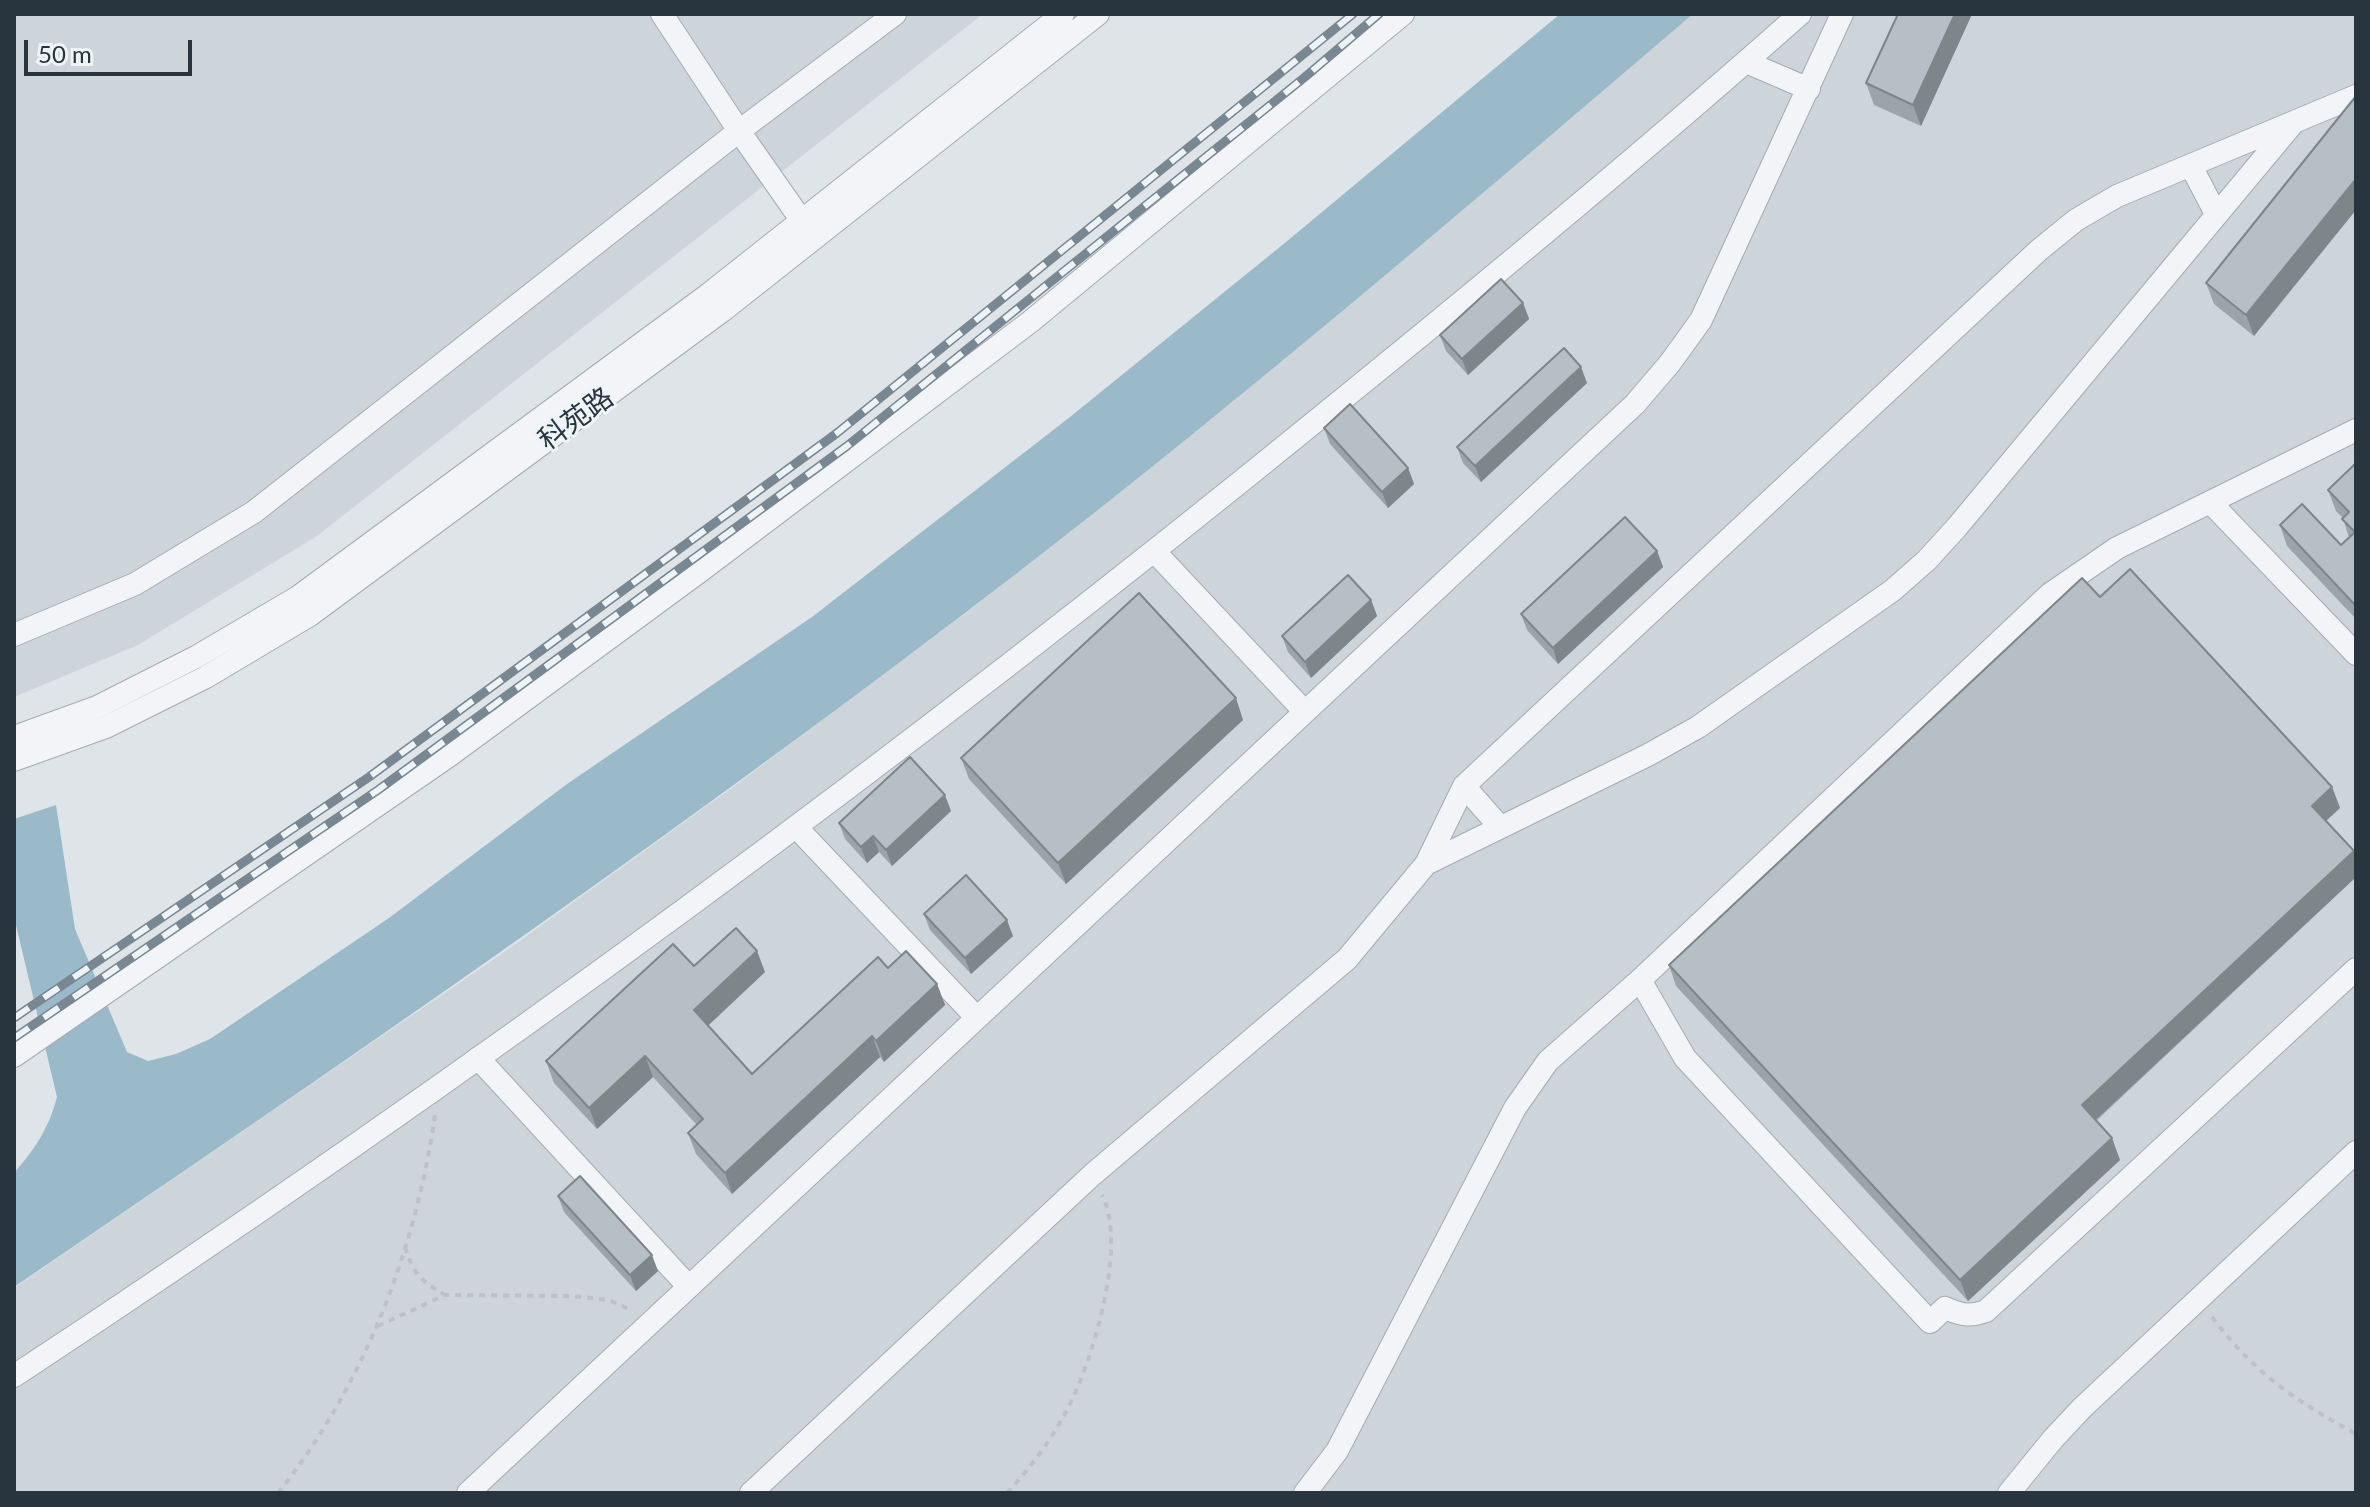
<!DOCTYPE html>
<meta charset="utf-8">
<style>
body{margin:0}
#map{position:relative;width:2370px;height:1507px;overflow:hidden;background:#dfe4e8;font-family:Lato,sans-serif}
canvas{display:block}
.frame{position:absolute;inset:0;border:16px solid #28353f;pointer-events:none}
.scale{position:absolute;left:24px;top:40px;width:168px;height:36px;box-sizing:border-box;border:4px solid #28353f;border-top:0;padding-left:10px;font-size:24px;line-height:28px;white-space:nowrap;color:#28353f;-webkit-text-stroke:6px #eef3f6;paint-order:stroke}
</style>
<div id="map">
<canvas width="2370" height="1507"></canvas>
<div class="frame"></div>
<div class="scale">50 m</div>
</div>
<script>
const ctx = document.querySelector('canvas').getContext('2d');
ctx.lineJoin = 'round';
function fill(path, color) {
  ctx.fillStyle = color;
  ctx.fill(path, 'evenodd');
}
function stroke(path, color, width, dash) {
  ctx.strokeStyle = color;
  ctx.lineWidth = width;
  ctx.lineCap = dash ? 'butt' : 'round';
  ctx.setLineDash(dash || []);
  ctx.stroke(path);
}
function drawText(font, color, halo, rows, align = 'center') {
  ctx.font = font + ' Lato,"Noto Sans SC",sans-serif';
  ctx.lineWidth = 6;
  ctx.setLineDash([]);
  ctx.textBaseline = 'middle';
  ctx.strokeStyle = halo;
  ctx.fillStyle = color;
  for (const [text, x, y, turn = 0] of rows) {
    ctx.save();
    ctx.translate(x, y);
    ctx.rotate((+turn || 0) * Math.PI / 180);
    ctx.textAlign = isNaN(turn) ? turn : align;
    if (halo) ctx.strokeText(text, 0, 0);
    ctx.fillText(text, 0, 0);
    ctx.restore();
  }
}
fill(new Path2D(`
 M14,14H983L317,536L138,645L14,697Z
 M1693,14H2356V1493H14V1288L500,955L737,784L970,610L1237,398Z`), '#cdd4da');
fill(new Path2D(`
 M1560,14H1693C1454,218 1215,423 965,613C655,849 336,1068 14,1287V1173C35,1149 49,1128 57,1097L14,917V819L56,805L75,929L127,1052L148,1061L176,1054L210,1039L389,918L567,784L812,617L1070,417L1286,242Z`), '#9abac9');
const minor = new Path2D(`
 M662,14L739,131L809,231
 M1746,62L1809,89
 M2191,166L2216,214
 M2210,502L2356,654
 M1155,552L1305,712
 M14,635L135,584L254,512L739,131L895,14
 M14,737L97,707L196,657L298,597L709,294L1063,14
 M14,760L106,727L206,677L310,615L722,311L1098,14
 M1464,786L1500,827
 M797,828L977,1018
 M1426,864L1464,786L2039,250L2076,220L2117,196L2356,96
 M1640,980L1685,1058L1930,1322L1945,1308C1961,1315 1970,1317 1986,1311L2356,969
 M14,1056L450,755L703,569L1030,322L1403,14
 M478,1058L689,1287
 M14,1376C470,1076 910,752 1333,407C1491,279 1648,149 1800,14
 M468,1493L1635,404L1670,363L1701,320L1842,14
 M751,1493L1092,1175L1347,959L1426,864L1648,755L1698,727L1893,590L1927,560L1957,527L2294,122
 M1305,1493L1337,1451L1515,1108L1548,1061L1640,980L2050,594L2117,548L2356,430
 M2009,1493L2053,1439L2082,1408L2356,1152`);
stroke(minor, '#a4acb2', 24);
stroke(new Path2D(`
 M405,1247C414,1275 420,1280 445,1295
 M2212,1317C2254,1373 2296,1401 2356,1434
 M378,1326L445,1295L573,1296L609,1300L631,1310
 M278,1493C363,1387 416,1250 435,1115
 M1007,1493C1028,1470 1047,1446 1062,1419C1090,1372 1129,1246 1102,1195`), '#bdc2c7', 4, [6, 6]);
stroke(minor, '#f2f4f7', 22);
const rail = new Path2D(`
 M14,1018L369,777L837,433L1353,14
 M14,1038L378,790L847,446L1305,77L1379,14`);
stroke(rail, '#788792', 9);
stroke(rail, '#eef3f6', 6, [18]);
fill(new Path2D(`
 M1898,14H1972L1921,126L1874,105L1866,83Z
 M2356,96L2254,336L2214,304L2206,283Z
 M1523,303L1529,319L1468,375L1446,351L1440,335Z
 M1587,383L1481,482L1463,463L1457,447Z
 M1324,428L1408,468L1414,484L1388,508L1330,444Z
 M2356,463V619L2287,546L2280,525L2341,545L2349,538L2343,518L2336,511L2328,490Z
 M1657,551L1663,567L1558,664L1527,630L1521,614Z
 M2100,597L2332,787L2340,808L2326,821L2356,858V877L2096,1121L2120,1160L1968,1301L1676,986L1669,965Z
 M1371,600L1377,616L1311,678L1288,652L1282,636Z
 M1243,720L1066,884L969,779L961,758Z
 M951,811L892,866L879,852L867,863L845,839L839,823Z
 M924,914L1013,936L971,974L930,930Z
 M888,968L937,984L945,1005L884,1062L880,1057L732,1194L696,1154L688,1133L697,1125L653,1077L597,1129L554,1083L546,1061L765,972L708,1026L752,1074Z
 M558,1196L658,1271L636,1291L564,1212Z`), '#9da4a9');
fill(new Path2D(`
 M1955,14H1972L1921,126L1913,105Z
 M2356,179V210L2254,336L2246,315Z
 M1523,303L1529,319L1468,375L1462,359Z
 M1581,367L1587,383L1481,482L1475,466Z
 M1408,468L1414,484L1388,508L1382,492Z
 M1657,551L1663,567L1558,664L1553,648Z
 M1371,600L1377,616L1311,678L1305,662Z
 M1236,698L1243,720L1066,884L1058,863Z
 M2332,787L2340,808L2319,827L2312,806Z
 M945,795L951,811L892,866L886,850Z
 M873,836L879,852L867,863L861,847Z
 M2354,851L2356,858V877L2089,1126L2082,1105Z
 M1007,920L1013,936L971,974L965,958Z
 M757,951L765,972L702,1031L694,1010Z
 M937,984L945,1005L884,1062L876,1041Z
 M872,1036L880,1057L732,1194L725,1173Z
 M645,1056L653,1077L597,1129L589,1108Z
 M2112,1138L2120,1160L1968,1301L1960,1280Z
 M652,1255L658,1271L636,1291L630,1275Z`), '#7f868a');
const building = new Path2D(`
 M1898,14H1955L1913,105L1866,83Z
 M2356,96V179L2246,315L2206,283Z
 M1501,279L1523,303L1462,359L1440,335Z
 M1564,348L1581,367L1475,466L1457,447Z
 M1350,404L1408,468L1382,492L1324,428Z
 M2356,463V606L2280,525L2302,504L2341,545L2355,532L2342,519L2349,512L2328,490Z
 M1625,517L1657,551L1553,648L1521,614Z
 M2130,569L2332,787L2312,806L2354,851L2082,1105L2112,1138L1960,1280L1669,965L2082,578L2100,597Z
 M1348,575L1371,600L1305,662L1282,636Z
 M1139,593L1236,698L1058,863L961,758Z
 M910,757L945,795L886,850L873,836L861,847L839,823Z
 M966,875L1007,920L965,958L924,914Z
 M736,928L757,951L694,1010L752,1074L878,957L888,968L906,951L937,984L876,1041L872,1036L725,1173L688,1133L703,1119L645,1056L589,1108L546,1061L673,944L694,966Z
 M580,1176L652,1255L630,1275L558,1196Z`);
fill(building, '#b6bfc5');
stroke(building, '#7f868a', 2);
drawText('28px', '#28353f', '#eef3f6', [
 ["科苑路",576,419,-36]
]);
</script>
